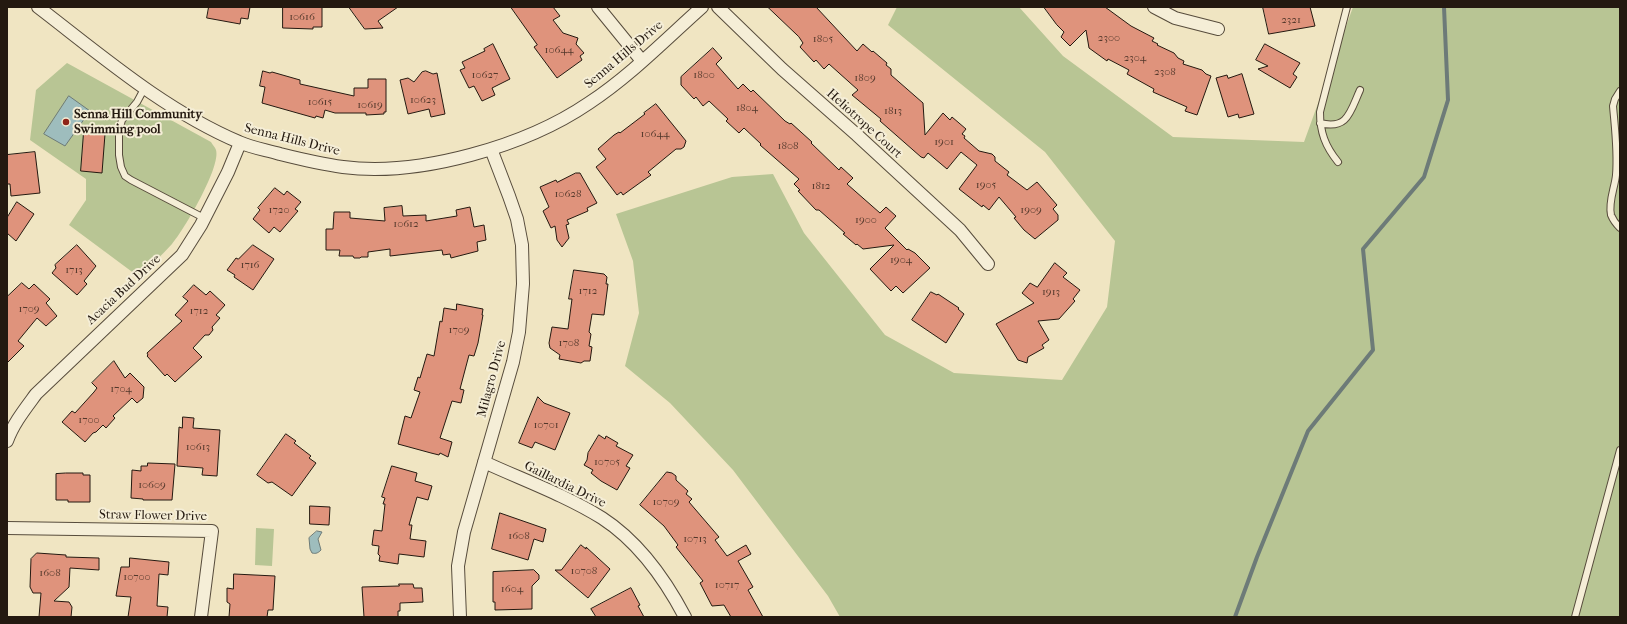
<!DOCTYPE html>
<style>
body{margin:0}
#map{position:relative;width:1627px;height:624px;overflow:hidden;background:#f0e5c2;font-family:"IM FELL French Canon",serif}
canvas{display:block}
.frame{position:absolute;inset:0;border:8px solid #241910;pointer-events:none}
</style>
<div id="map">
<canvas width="1627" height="624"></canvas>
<div class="frame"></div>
</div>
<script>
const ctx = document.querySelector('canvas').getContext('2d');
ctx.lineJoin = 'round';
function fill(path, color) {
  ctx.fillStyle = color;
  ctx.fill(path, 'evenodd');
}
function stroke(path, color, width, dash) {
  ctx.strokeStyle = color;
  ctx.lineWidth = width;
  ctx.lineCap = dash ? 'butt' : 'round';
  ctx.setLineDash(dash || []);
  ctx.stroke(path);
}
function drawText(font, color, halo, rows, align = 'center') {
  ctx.font = font + ' "IM FELL French Canon",serif';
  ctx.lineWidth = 4;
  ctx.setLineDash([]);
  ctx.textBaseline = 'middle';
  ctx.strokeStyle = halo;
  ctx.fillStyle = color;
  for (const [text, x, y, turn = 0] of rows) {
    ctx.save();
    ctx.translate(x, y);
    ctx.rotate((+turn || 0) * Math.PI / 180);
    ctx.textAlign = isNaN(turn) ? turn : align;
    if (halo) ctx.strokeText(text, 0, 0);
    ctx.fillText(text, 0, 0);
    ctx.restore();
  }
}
fill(new Path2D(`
 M897,7H1019L1063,56L1173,137L1304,142L1353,7H1620V617H840L828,596L733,470L670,403L625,366L639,313L633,261L616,214L732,177L773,174L804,233L885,335L954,373L1062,380L1107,307L1115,241L1045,152L888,25Z
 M67,63L211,142C212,144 215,147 216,150C221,167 184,230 172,244C161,256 150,266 139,277L69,225L86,200V179L30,140L36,90Z
 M256,528L274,529L272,566L255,565Z`), '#b8c594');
const water = new Path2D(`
 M69,96L90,111L65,146L44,134Z
 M317,531L322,532L318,539L321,550C318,553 316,554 312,553L310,549L309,538Z`);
fill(water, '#9ebdbd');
stroke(water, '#6d7b78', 1);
stroke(new Path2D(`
 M1235,617L1257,557L1308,431L1373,350L1363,249L1424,177L1448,100L1444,7`), '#6d7b78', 4);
const building = new Path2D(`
 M209,7H250L248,19L241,18L240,24L207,18Z
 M283,7H322V27H313V29L283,28Z
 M349,7H398L378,21L383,28L365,29Z
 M511,7H553L560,16L553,20L563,33L578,38L576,44L584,53L580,56L582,60L557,78L534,47L537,45Z
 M768,7H816L857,51L863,44L872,52L873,51L887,63L886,65L891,69V75L923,103L925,135L943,113L950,120L952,117L966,129L962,134L965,136L964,138L979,151L992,154L995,157V161L1009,172L1007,175L1027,190L1037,182L1057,205L1053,209L1058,215V220L1035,239L1024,230L1014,218L1016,217L999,197L989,210L983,205L982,207L959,189L977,165L961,152L947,169L928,153L924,158L921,157L880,121L881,119L852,95L858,90L829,64L824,69L816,60L814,62L800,47L803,43L799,37Z
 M1044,7H1105L1131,26L1154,38L1152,41L1158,44L1157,45L1174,53L1178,58L1184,61L1183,64L1202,70L1206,74L1211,76L1197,115L1185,111L1187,107L1153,92L1154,89L1127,74L1129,70L1108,59L1107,61L1089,48L1086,30L1070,46L1061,37L1064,32L1057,25Z
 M1263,7H1310L1315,26L1269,34Z
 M493,44L510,79L492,88L495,95L482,101L474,86L469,88L460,70L465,68L462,62L485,51L484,49Z
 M1265,44L1300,63L1293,74L1297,77L1290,88L1258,69L1268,66L1256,60Z
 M713,48L722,58L716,64L738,89L743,84L751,92L753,90L785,121L790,124L791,123L812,142L811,143L839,170L841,167L853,178L847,184L880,213L886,207L896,216L885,228L907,250L908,249L915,253L930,268L903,293L896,286L891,291L870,269L894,245L863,249L857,244L856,245L843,234L845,233L819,210H816L798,191L800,190L794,184L799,179L760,145L761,144L744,128L739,133L726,121L728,119L709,101L703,106L696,97L694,99L681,85V77Z
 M263,71L270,73L272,72L300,80V84L354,96V88H368V79H386V112H384V114L366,115V113H335L325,110L323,118L316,116L315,118L262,103L265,87L260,86Z
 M426,71L433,74L437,73L445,114L431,117L429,109L408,114L400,80L408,78L414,82L422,72Z
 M1242,74L1254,114L1239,118L1238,114L1228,117L1216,78L1227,75L1228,78Z
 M656,104L686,141L684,147L681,149H676L648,172L651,175L641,182L623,195L621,192L617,195L596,167L606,159L598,149L614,135L619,132L620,133L645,114L644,113Z
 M84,132L105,134L102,173L81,171Z
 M35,152L40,193L11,196L10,184H7V155Z
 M576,173H580L597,203L587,208L588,211L567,220L569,224L566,225L569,238L562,247L557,240L555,226L551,228L543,211L549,207L540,187L556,180L557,182Z
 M275,188L284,195L287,191L301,202L295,209L298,211L280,232L274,227L269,233L253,219L260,210L258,208Z
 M17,202L34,214L16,241L7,233V218Z
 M402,206L403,216L426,215V221L457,216L456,210L470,207L474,227L484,225L486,240L477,242L478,251L451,258L450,254L443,255L442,250L390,256V249L368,252V257H361L360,258H354L353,256H339L340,250H326V229H333L334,212H350V218L385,221L384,208Z
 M77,245L96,266L84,281L87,284L77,295L52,273L56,268L55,265Z
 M253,245L274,259L253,290L234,277L235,275L227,270L236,258L238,259Z
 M1055,263L1067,273L1063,277L1080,290L1073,299L1075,301L1059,319L1038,321L1049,340L1042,345L1044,348L1028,357L1027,363L1018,360L996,324L1034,303L1022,293L1030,283L1037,287Z
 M574,270L604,274L607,277L606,284H608L604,315L592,314L589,332L591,334L589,346L592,347L590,361H584L581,363L559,359L560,355L550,348L549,343L552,327L568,329L572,299H569Z
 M22,283L29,289L34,284L50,299L46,303L57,316L46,326L37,318L18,341L24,346L7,363V297Z
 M194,285L206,295L210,291L225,305L216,315L220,318L212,327L213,330L209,335H205L193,348L202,357L175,382L167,374L165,376L147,356L148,355L147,353L182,321L175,315L188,301L183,297Z
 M931,292L937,295L938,294L959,308L958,309L964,314L946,343L912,320Z
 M457,304L483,309L482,315H483L478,343L474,356L469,355L460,389L464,390L461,403L452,401L440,438L452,442L448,457L440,453L439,455L431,453L398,444L405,416L411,418L420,392L414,390L418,377L420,378L427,354L434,356L440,321L442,322L444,308L456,310Z
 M114,361L125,378L130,373L144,387L143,398L137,403L132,398L113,416L115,418L106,428L103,425L96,432L93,433L85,442L62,422L72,411L75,413L94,392L97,388L92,383Z
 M538,397L544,403L570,413L555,450L535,442L532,448L519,443Z
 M183,417L194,418L193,428L220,430L217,476L202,475L203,468L177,466L179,427L182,428Z
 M286,434L296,441L294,443L311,456L309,458L316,463L292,496L272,482L268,483L257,475Z
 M599,435L605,439L606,436L618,443L616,446L633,455L626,466L630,468L617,490L601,481L591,473L593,470L584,465L587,460L588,453Z
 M148,463L175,464L172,500H143V499L131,498L132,470L141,471V466H147Z
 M392,466L417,473L415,481L432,486L428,500L417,497L409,525H412L410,539L426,541L424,557L399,554L398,564L379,561L380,556L378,554L379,546L372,545L374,530L382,531L385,504H383L385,498L382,497Z
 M667,472L672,473L676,476V480L688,491L686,494L692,499L689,502L719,537L715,540L727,556L746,545L751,554L738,561L753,587L748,590L763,617H731L724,605L712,606L700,583L703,581L676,547L678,545L664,526L640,505Z
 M66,473H83V475H90V502H68V500H56V474Z
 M310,506L330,507L329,525L310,524Z
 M500,513L546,529L543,542L534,539L528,560L492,549Z
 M581,545L586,549V547L610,569L588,598L555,570H561Z
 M37,553L66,555V557L99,558V570L70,568L69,587L54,601L69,602L72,607L71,617H39L41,593H33L30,587L31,559Z
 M130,558L169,562L168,575L159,574L157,606L168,607L167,617H128L131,597L116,596L121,567H129Z
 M534,570L539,575V579L532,586V609L495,610V602H493V572Z
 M234,574L275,576L273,610H268L267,617H229L230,604L227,602V588L233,589Z
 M399,584H413L414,588H422L423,602L400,603V611H398V617H364L362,587L399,586Z
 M631,588L640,605L638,606L644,617H596L591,609Z`);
fill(building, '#df937c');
stroke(building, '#241910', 1);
const lane = new Path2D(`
 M144,89L137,102L122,120L119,131V155L121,167L125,176L131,180L204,218
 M1620,91L1615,99L1613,106C1615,129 1618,152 1616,175C1615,187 1608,202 1611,215C1613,220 1616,224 1620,228
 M1320,123C1348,130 1350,112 1360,90
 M1338,162C1325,146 1320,132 1320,112L1347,7
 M1575,617L1620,450`);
const street = new Path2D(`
 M38,7C102,56 164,110 239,142C252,148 267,150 280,154C300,159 321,164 343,167C419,177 526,146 589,103C630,76 665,40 702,7
 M598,7L642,61
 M718,7L782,69L857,135L960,230L988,264
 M1154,7L1175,18L1218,29
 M7,441C13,424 25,409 36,394L182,255L201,225L228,172L240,143
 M484,462C523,480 565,495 602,518C639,542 665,579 685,617
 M7,528L212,531L201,617
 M460,617L458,566L464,532L513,362L519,332L523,284L522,245L517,219L509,196L491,149`);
stroke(lane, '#574c3c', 8);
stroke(street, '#574c3c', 14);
stroke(lane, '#f5eed7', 6);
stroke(street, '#f5eed7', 12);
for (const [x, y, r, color] of [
 [66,122,4,"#8f2418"]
]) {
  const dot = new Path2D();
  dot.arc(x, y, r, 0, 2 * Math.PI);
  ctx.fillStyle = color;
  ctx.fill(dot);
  stroke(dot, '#f5eed7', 1.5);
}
drawText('11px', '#53382b', null, [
 ["10616",302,17],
 ["2321",1291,20],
 ["2300",1109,38],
 ["1805",823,39],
 ["10644",559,50],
 ["2304",1135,58],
 ["2308",1165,72],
 ["10627",485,75],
 ["1800",704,75],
 ["1809",865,78],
 ["10623",423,100],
 ["10615",320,102],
 ["10619",370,105],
 ["1804",747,108],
 ["1813",893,111],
 ["10644",655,134],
 ["1901",944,142],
 ["1808",788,146],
 ["1905",986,185],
 ["1812",821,186],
 ["10628",568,194],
 ["1720",279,210],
 ["1909",1031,210],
 ["1900",866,220],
 ["10612",406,224],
 ["1904",901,260],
 ["1716",250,265],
 ["1713",74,270],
 ["1712",588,291],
 ["1913",1051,292],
 ["1709",29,309],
 ["1712",199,311],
 ["1709",459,330],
 ["1708",569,343],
 ["1704",121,389],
 ["1700",89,420],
 ["10701",546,425],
 ["10613",198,447],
 ["10705",607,462],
 ["10609",152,485],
 ["10709",666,502],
 ["1608",519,536],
 ["10713",695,539],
 ["10708",584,571],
 ["1608",50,573],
 ["10700",137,577],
 ["10717",727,585],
 ["1604",512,589]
]);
drawText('13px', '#241910', '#f5eed7', [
 ["Senna Hills Drive",624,55,-40],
 ["Heliotrope Court",864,124,42],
 ["Senna Hills Drive",292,140,14],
 ["Acacia Bud Drive",124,290,-43],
 ["Milagro Drive",492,379,-75],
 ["Gaillardia Drive",565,485,26],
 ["Straw Flower Drive",153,516,1]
]);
drawText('bold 13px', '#241910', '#f5eed7', [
 ["Senna Hill Community",74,115],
 ["Swimming pool",74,130]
], 'left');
</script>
